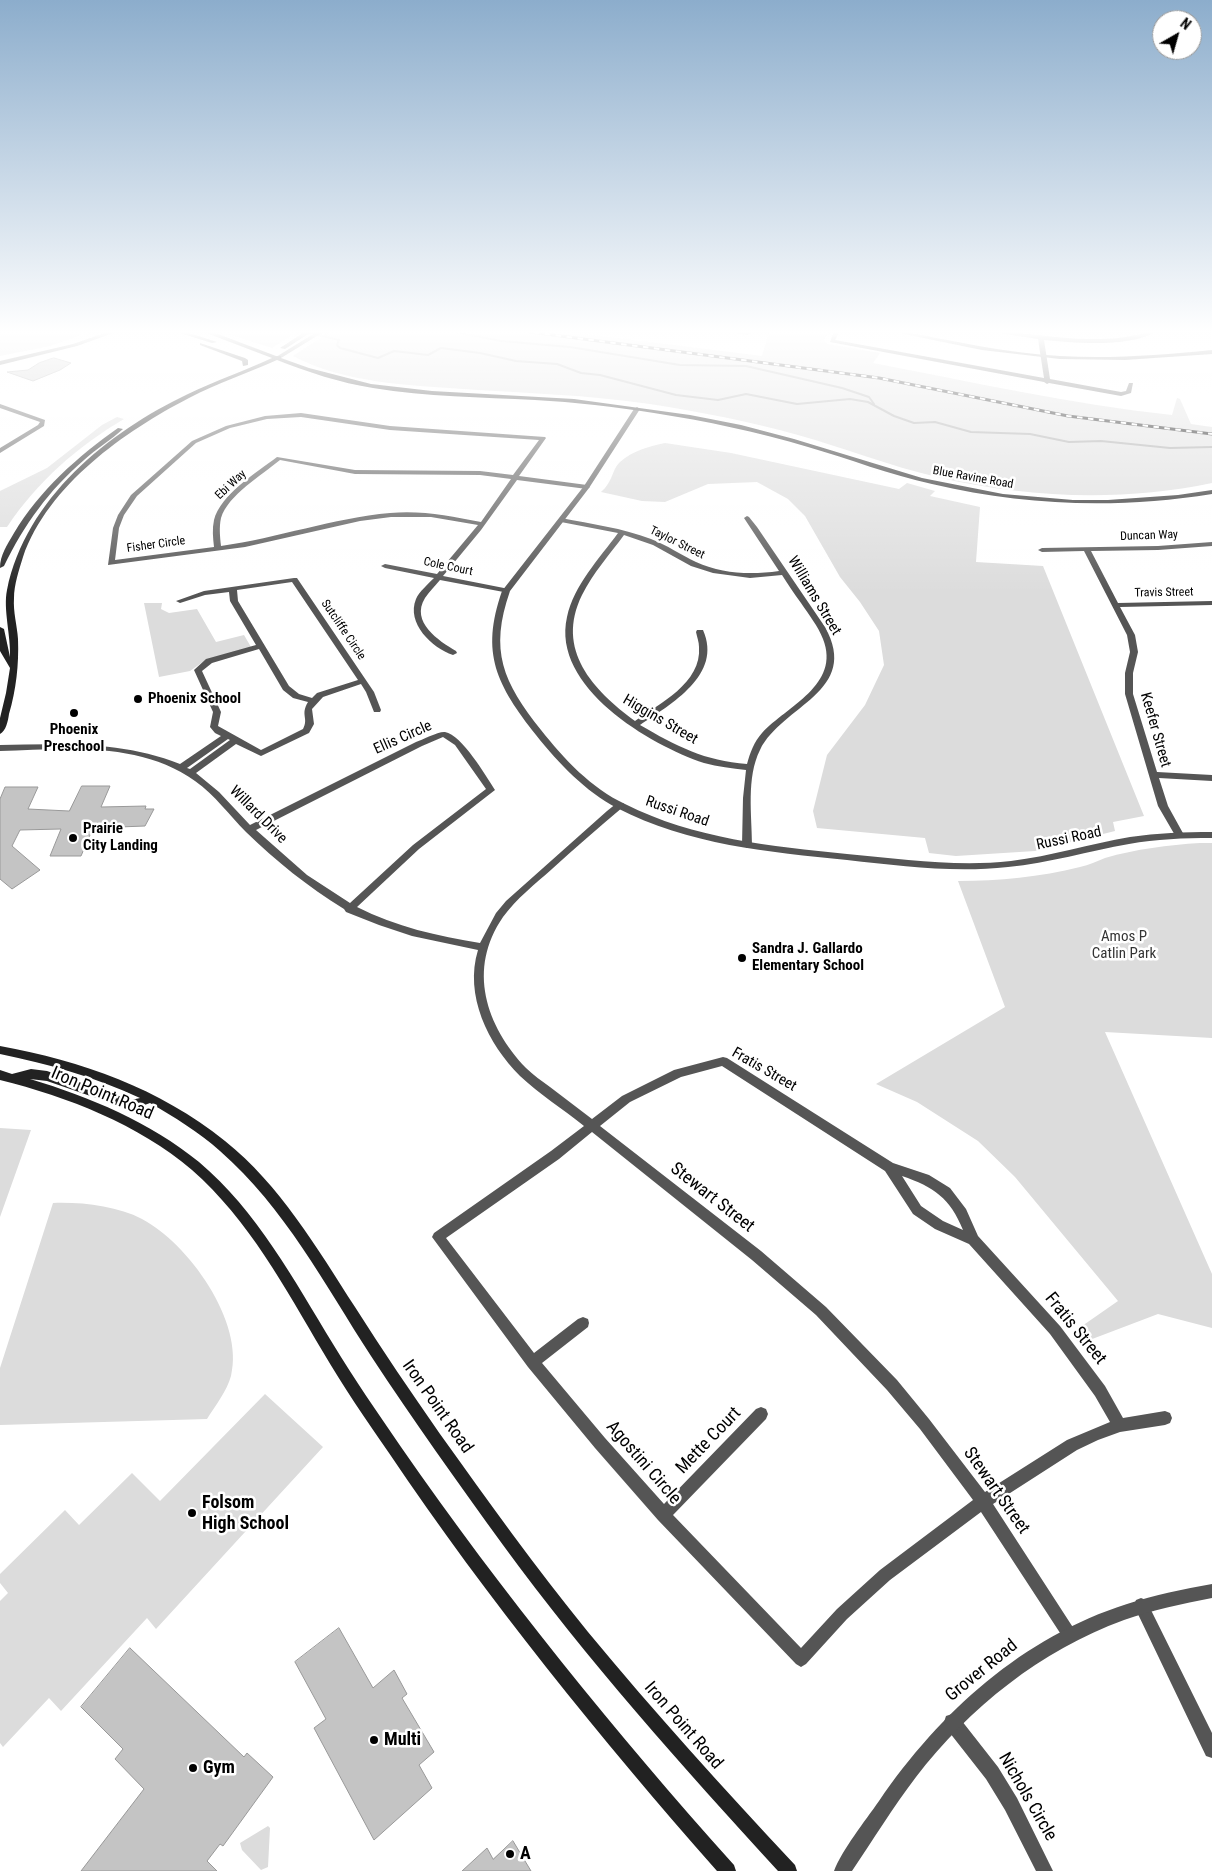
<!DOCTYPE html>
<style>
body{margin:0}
#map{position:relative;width:1212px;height:1871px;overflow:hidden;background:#fff;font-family:"Roboto Condensed",sans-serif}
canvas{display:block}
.north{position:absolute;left:1152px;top:10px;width:50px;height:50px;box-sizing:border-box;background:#fff;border:1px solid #999;border-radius:50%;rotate:38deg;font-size:14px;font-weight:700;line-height:20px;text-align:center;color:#000}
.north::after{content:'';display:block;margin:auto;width:18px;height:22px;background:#000;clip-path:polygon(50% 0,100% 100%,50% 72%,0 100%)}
</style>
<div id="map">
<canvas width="1212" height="1871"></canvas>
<div class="north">N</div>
</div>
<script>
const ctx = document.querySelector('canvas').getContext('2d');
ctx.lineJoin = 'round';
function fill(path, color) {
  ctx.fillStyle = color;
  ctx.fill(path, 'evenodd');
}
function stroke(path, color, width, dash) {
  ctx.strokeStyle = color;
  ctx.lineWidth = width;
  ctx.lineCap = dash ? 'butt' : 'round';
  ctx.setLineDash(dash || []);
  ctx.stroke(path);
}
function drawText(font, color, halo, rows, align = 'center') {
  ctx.font = font + ' "Roboto Condensed",sans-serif';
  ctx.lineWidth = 5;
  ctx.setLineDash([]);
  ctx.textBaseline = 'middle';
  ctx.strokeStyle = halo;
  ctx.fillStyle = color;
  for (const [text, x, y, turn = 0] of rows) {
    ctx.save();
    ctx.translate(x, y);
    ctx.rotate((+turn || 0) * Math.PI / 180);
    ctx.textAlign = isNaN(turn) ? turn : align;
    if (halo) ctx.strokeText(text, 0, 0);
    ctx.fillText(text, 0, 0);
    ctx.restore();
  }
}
fill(new Path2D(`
 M0,331H93L50,346L0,356Z
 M217,331H299L272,348Z
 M331,331H562L762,356L769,331H830L824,340L828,344L880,353L873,363C972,382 1071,404 1172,415L1177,398L1180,399L1191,424L1212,427V483C1121,502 1027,498 937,477C890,466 844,448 798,435C749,421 700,412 650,404C588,395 526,393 463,389C407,385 344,383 293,356Z
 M117,417L124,419C78,446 37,482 7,527H0V491L47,468L102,425Z
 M665,443L731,453L899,489L907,483L935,491L930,496L980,507L976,562L1043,566L1144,816L1113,822L1115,831L1035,851L956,856L929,853L925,838L817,828L813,811L827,755L865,705L884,665L879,631L860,602L840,577L805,516L788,499L757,482L708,484L665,502L642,501L601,492C613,482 612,469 620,462C632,451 650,446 665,443Z
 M144,603H162L161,609L169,613L197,609L216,642L244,635L251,647L204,661L190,671L159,677Z
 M1200,843H1212V1038L1105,1032L1212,1274V1328L1158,1314L1079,1344L1072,1333L1118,1301L1015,1177L978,1141L917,1102L876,1084L1005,1007L958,881C999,881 1040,877 1080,867C1089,865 1097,861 1105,858C1136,849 1168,845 1200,843Z
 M0,1128L31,1130L0,1217Z
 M53,1203C82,1202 117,1206 142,1219C188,1243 245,1322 231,1376C227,1391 215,1406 207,1419L0,1425V1368Z
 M265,1394L323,1447L156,1629L147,1618L61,1711L49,1698L3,1747L0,1743V1601L8,1593L0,1583V1574L65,1510L79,1525L132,1473L160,1501Z
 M268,1826L270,1828L268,1867L261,1870L242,1850L240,1843Z`), '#dcdcdc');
stroke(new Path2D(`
 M303,331L339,340L337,345L340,348L378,358L394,351L428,355L441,348L480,353L516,361L557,364L581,373L600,375L676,395L718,400L746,394L797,404L850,399L868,402L894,416L914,423L935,422L971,432L1030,434L1069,442L1101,441L1170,448L1212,447
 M450,331L501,341L570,347L680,365L746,366L842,388L869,397L874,404`), '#a3a3a3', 2);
const building = new Path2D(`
 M54,358L71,363L60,370L33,381L7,372L28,370L39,363Z
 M82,786H110L101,807L146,806L145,809H154L145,826L93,828L81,856H50L61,829L20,830L12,846L40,870L12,889L0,879V799L5,787H38L28,809L69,811Z
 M339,1628L373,1688L394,1670L407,1694L402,1698L434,1752L419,1765L432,1788L374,1840L314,1728L326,1719L295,1662Z
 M130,1648L244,1757L247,1753L273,1777L223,1846L220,1844L207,1861L217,1871H81L144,1789L115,1759L123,1749L81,1707Z
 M513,1841L531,1871H462L487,1848L493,1859Z`);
fill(building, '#c4c4c4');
stroke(building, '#999', 1);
fill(new Path2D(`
 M110,331H119L77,346L0,365V361L73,344Z
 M719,331H758L747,335Z
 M834,331H840L835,340L1044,378L1038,339L985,331C1023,331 1059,340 1097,339C1110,339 1122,338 1135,335C1143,334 1149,331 1158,331C1129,348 1076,343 1044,340L1050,379L1121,392L1126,391L1129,383H1133L1131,393L1121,396L1049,383L1047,384L1044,382L830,342Z
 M0,404L45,420L44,426L0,453V448L38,425L40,422L0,408Z
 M301,413L390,426L545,437L546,438L519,476L587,485L590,487L587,489L517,480L481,530L443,576L509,589V593L440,580C435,586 429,592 425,598C410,622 439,641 456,651L457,653L453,655C432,648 406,623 416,599C419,592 428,584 434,578L385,568L381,566L385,564L437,574L478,525L431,517H391L360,521L245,547L108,565L113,528L118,515L131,495L192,441L226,426L265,416ZM301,417L390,430L539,440L513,475L480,471L355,470L277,457C257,472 220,495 214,520C212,529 213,538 214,547L115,560L119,528L124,515L137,496L196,443L230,428L267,419ZM280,460L355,474L480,475L511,479L481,522C450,516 421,510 390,513C333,518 278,538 221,546C220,537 219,527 221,518C228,495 262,475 280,460Z
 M747,516L749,517L757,527L825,627C861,692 782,705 760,750C746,778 752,815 752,845L747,848L742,845L743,798L746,770C732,768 718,767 704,763C650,745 551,687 567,617C574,585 599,559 618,533L561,522L558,520L561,518C592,524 622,528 651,539C667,545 681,555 696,562C722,574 751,575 779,571L744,518ZM624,535L653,545L691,566L713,573L750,578L782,575C788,584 794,594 801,603C809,615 818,626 823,639C841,685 787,706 762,733C754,742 750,753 747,764C705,761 676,746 640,725C671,704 723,675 703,630H697L696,632C697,637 699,642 699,647C702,683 659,704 635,721C593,690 555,650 582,595C593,573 610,554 624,535Z
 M1212,542V546L1158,550L1091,551L1118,603L1212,601V605L1120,607L1135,635L1138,652L1133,673V694L1157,772L1212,775V781L1159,778L1168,806L1184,835L1179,838L1176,837L1158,806L1125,694V673L1130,652L1127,635L1084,551L1042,552L1038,550L1042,548L1158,546Z
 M294,578H297L374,692L381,710L380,712H374L366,692L361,684L323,697L312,709L314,724L309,733L261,756L236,744L196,773L219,792L250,825L416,742C422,740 439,731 445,732C462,735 486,776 495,790L419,849L357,907C396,927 438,936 480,943L496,913L506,901L607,811L617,803H623L625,805L623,807C599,827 575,848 552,869C535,884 516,899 503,917C467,969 486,1026 526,1068C533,1075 542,1081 550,1087C564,1098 578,1108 592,1119L622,1096L674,1070L723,1057L727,1058L893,1163L929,1175L950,1188L966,1209L978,1236L1060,1326L1105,1386L1123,1418L1165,1411L1170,1413L1172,1418L1170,1423L1165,1425L1120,1432L1098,1440L1077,1450L993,1504L1074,1629L1077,1634L1074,1639L1069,1642L1064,1639L981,1512L890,1580L847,1619L806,1664L801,1667L796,1664L658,1520L595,1448L528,1367L432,1237L434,1233L551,1151L584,1126C563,1109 539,1094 520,1076C488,1044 464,995 478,950L412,936L379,925L346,912L344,909C308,887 276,861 246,832C229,815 215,795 195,781C140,741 64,749 0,751V745C61,744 122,741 180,764L221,736L215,733L210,727L213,712L194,670L206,659L256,645L230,601L229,592L205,595L180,603L176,601L204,591ZM292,582L358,680L317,693L312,698L299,694L289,686L238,601L237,590ZM259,649L283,690L293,698L308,702C300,715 309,718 303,729L261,750L218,726L221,712L202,671L212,663ZM443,737L455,745L486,789L413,845L350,903L307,875L256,830L422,746ZM228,739L230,740L190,769L187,768ZM722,1066L885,1171L913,1214L935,1229L969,1244L1050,1334L1095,1396L1110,1422L1067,1440L985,1492L929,1419L897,1380L826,1307L761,1251L600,1126L630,1102L681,1077ZM592,1132L752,1260L816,1315L887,1390L920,1429L973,1500L880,1570L837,1609L801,1648L673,1515L766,1419L768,1414L766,1409L761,1407L756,1409L664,1504L605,1438L542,1363L588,1327L589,1323L588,1319L583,1317L578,1319L534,1353L446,1238L559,1159ZM902,1176C934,1187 950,1198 963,1230L943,1221L921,1206Z
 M1141,1598L1146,1600L1212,1733V1758L1206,1756L1136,1610L1134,1605L1136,1600Z
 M952,1714L958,1716L998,1767L1017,1798L1053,1871H1036L1005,1810L986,1779L946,1728L944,1722L946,1716Z`), '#555');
fill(new Path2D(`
 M306,331H313L285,349L280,348Z
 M318,331H325L281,358L276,357Z
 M889,331H901C954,341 1006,353 1060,356C1110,359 1161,355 1212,350V354L1125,360L1060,359L982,350Z
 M637,407L640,409L589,488L510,591C489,651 503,682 541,730C564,759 591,788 625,804C694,839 771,846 847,854C902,859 956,867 1011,861C1051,856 1090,844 1130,837C1157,833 1185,832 1212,832V838C1184,838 1156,839 1129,844C1089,851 1049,863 1008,867C954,873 901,866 847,860C769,852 688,845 617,808C585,791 559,764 536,735C497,685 480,654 502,591L584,486L634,409Z
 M1212,1584V1598C1182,1604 1152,1610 1124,1620C1040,1651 970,1707 916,1777C893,1807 873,1840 852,1871H834C842,1850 865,1821 879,1801C940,1712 1023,1637 1127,1604C1155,1595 1183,1589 1212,1584Z`), '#555');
fill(new Path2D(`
 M173,331H183L217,342L212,343Z
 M201,331H210L276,356H281V358L309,368L371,384L432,391L574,399L690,415L741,425L794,439L922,478L1003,494L1073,500H1108L1178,495L1212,490V494C1118,509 1025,506 932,484C890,475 850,459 808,447C758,432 706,421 654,413C615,407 575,402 535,400C481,397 427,397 373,388C340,383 308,372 277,360C248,373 218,383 189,398C125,431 48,485 23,557C19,570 14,585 14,598C13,612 17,625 18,639C19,665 16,690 9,714C8,721 6,731 0,734V718L6,693L10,668L0,651V627L4,629L10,657C11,636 3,609 7,590C26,498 108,432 188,394C215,381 244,371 272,358Z
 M200,343L245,358L248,360V365L243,366L242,361L200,345Z
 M118,428L123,429C111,440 96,449 84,460C49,490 24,525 4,566L0,568C0,555 7,545 14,533C40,490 77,457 118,428Z
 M0,1046C82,1061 159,1088 225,1141C280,1185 317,1248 355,1307C382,1350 411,1392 440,1434C488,1501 536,1568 588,1632C654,1712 724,1789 795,1865L797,1871H778C682,1766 587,1660 503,1545C458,1483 413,1420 371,1356C325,1285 285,1208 220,1151C199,1132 174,1117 150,1103L131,1110L47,1081L30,1079C90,1097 150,1122 199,1162C257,1211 294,1280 333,1344C354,1379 378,1413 401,1447C503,1594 615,1732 734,1865L736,1871H717C600,1738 488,1600 389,1453C366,1420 343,1386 323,1352C285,1288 249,1220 192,1170C138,1124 68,1097 0,1080V1070L12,1074L31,1069L47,1071L131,1100L140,1098C95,1077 49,1064 0,1054Z`), '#222');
const rail = new Path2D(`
 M523,331L879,378L1068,416L1212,434`);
stroke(rail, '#000', 3);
stroke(rail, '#fff', 2, [5.5]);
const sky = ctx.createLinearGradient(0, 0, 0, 593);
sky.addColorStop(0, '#8cadcc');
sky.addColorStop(0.56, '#fff');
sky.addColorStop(1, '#ffffff00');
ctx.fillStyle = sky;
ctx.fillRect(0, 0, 1212, 593);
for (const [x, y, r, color] of [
 [138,699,5,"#000"],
 [74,713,5,"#000"],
 [73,838,5,"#000"],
 [742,958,5,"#000"],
 [192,1513,5,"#000"],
 [374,1740,5,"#000"],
 [193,1768,5,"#000"],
 [510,1854,5,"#000"]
]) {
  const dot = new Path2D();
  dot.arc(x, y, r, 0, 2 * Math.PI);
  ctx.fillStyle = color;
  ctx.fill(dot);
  stroke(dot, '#fff', 2);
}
drawText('12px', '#000', '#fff', [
 ["Blue Ravine Road",973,478,10],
 ["Ebi Way",231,485,-43],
 ["Duncan Way",1149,536,-2],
 ["Taylor Street",677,543,26],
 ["Fisher Circle",156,545,-8],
 ["Cole Court",448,567,12],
 ["Travis Street",1164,593,-1],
 ["Sutcliffe Circle",343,630,56]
]);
drawText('15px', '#000', '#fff', [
 ["Williams Street",814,596,59],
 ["Higgins Street",660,720,30],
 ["Keefer Street",1155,730,74],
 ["Ellis Circle",403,738,-24],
 ["Russi Road",677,812,19],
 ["Willard Drive",258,815,45],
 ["Russi Road",1069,839,-12],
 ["Fratis Street",764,1070,30]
]);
drawText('bold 15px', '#000', '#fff', [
 ["Phoenix School",148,699],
 ["Phoenix",74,730,"center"],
 ["Preschool",74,747,"center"],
 ["Prairie",83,829],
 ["City Landing",83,846],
 ["Sandra J. Gallardo",752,949],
 ["Elementary School",752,966]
], 'left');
drawText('15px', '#333', '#fff', [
 ["Amos P",1124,937],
 ["Catlin Park",1124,954]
]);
drawText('18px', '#000', '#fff', [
 ["Iron Point Road",102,1094,23],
 ["Stewart Street",712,1198,38],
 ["Fratis Street",1075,1329,51],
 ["Iron Point Road",437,1407,55],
 ["Mette Court",709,1441,-46],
 ["Agostini Circle",643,1463,49],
 ["Stewart Street",996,1491,55],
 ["Grover Road",982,1671,-39],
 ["Iron Point Road",683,1726,49],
 ["Nichols Circle",1027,1797,60]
]);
drawText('bold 18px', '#000', '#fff', [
 ["Folsom",202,1503],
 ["High School",202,1524],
 ["Multi",384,1740],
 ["Gym",203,1768],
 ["A",520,1854]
], 'left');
</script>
